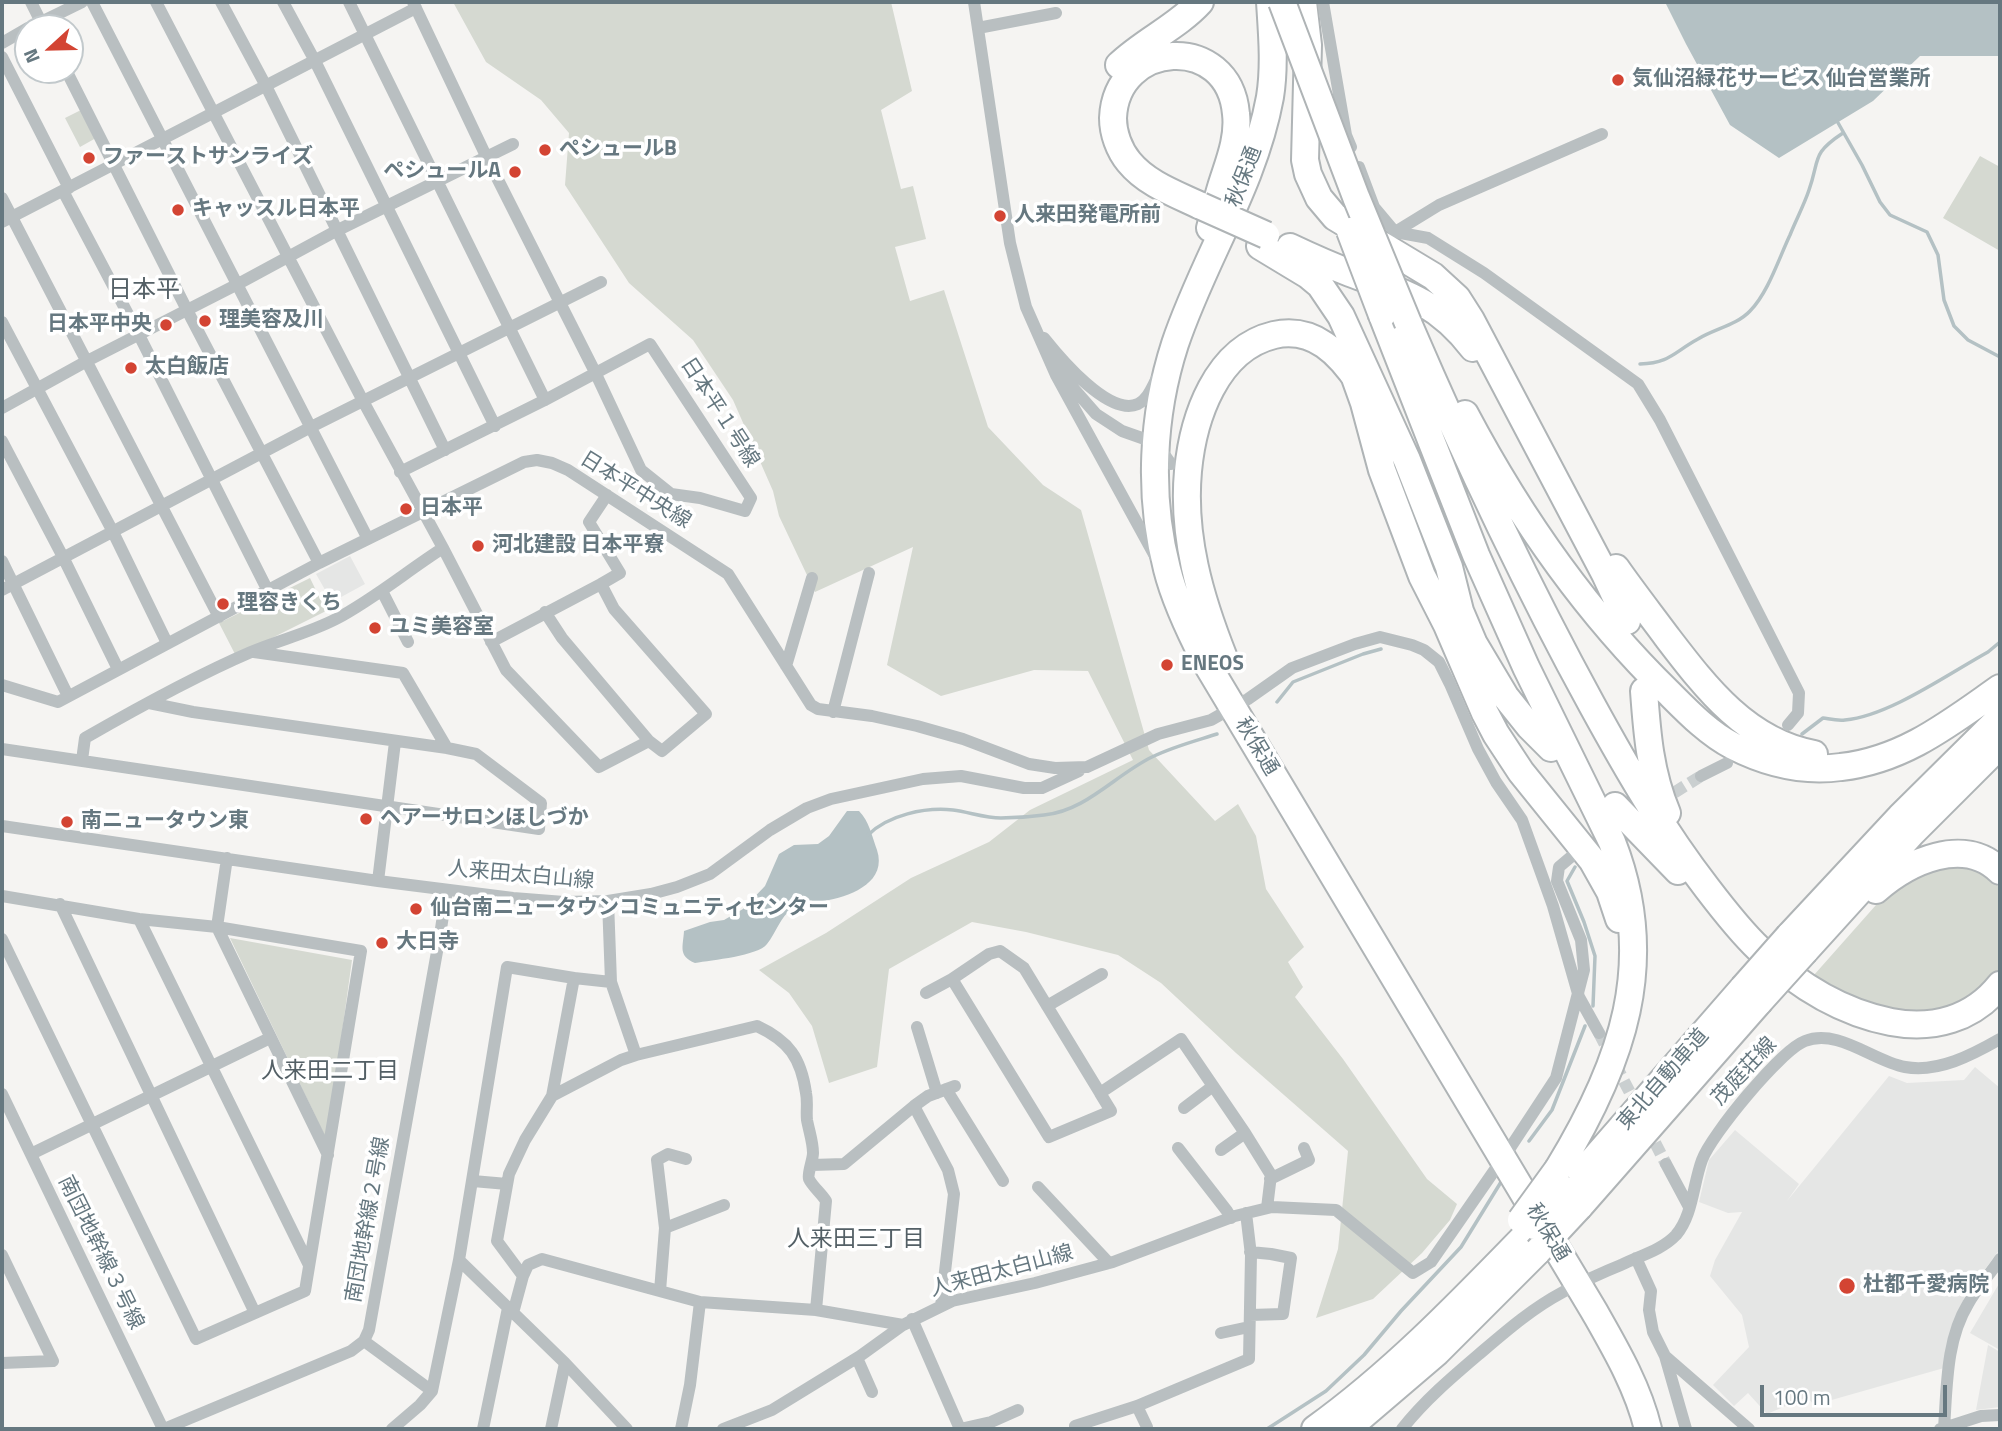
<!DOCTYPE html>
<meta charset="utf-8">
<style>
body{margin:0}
#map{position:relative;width:2002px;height:1431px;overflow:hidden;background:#f5f4f2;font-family:"Titillium Web",sans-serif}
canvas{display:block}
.frame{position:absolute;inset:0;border:4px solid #667880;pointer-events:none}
.north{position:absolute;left:14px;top:14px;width:70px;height:70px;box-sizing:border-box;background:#fff;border:2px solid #c2c9cc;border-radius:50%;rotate:248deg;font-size:19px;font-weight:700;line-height:28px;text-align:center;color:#667880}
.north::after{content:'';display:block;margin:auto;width:24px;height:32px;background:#d34433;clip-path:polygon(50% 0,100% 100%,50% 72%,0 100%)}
.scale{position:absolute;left:1760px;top:1385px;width:187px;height:32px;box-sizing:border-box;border:4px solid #667880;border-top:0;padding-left:9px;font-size:21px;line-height:24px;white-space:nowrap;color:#667880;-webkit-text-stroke:5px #fff;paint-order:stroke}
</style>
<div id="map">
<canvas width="2002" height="1431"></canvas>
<div class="frame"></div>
<div class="north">N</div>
<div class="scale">100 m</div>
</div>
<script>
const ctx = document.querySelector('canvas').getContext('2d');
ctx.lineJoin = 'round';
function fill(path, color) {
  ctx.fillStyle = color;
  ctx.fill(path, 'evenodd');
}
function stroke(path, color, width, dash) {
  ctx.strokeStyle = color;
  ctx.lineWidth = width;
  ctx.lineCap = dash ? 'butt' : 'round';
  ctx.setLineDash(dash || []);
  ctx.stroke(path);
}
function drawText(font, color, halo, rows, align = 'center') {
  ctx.font = font + ' "Titillium Web","Noto Sans JP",sans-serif';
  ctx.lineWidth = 7;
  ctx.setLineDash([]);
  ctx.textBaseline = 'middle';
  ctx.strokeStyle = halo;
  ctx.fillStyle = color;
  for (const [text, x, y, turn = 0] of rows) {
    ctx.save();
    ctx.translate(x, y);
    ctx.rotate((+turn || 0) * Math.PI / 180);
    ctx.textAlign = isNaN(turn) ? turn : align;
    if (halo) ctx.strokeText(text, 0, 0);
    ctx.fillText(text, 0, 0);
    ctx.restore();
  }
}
fill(new Path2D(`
 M350,556L365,584L332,602L316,574Z
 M1975,1067L2000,1088V1249L1965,1296L1950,1335L1944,1368L1814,1405L1807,1397L1767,1414L1748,1393L1734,1406L1713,1385L1749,1347L1742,1315L1710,1276L1715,1260L1742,1212L1728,1213L1699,1202L1709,1160L1735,1130L1799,1184L1787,1201L1889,1076L1907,1083L1964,1080Z
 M2000,1282V1350L1970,1333Z
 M1988,1345L2000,1352V1407L1976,1410Z`), '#e5e6e5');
fill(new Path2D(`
 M453,2H891L912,91L881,110L901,189L913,186L926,239L895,247L910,301L944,290L988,427L1043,485L1081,510L1149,750L1215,821L1238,804L1256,836L1266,889L1304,947L1288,962L1303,987L1295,997L1343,1059L1427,1179L1457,1204L1450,1220L1422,1253L1373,1299L1316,1318L1338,1249L1348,1151L1236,1053L1161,983L1118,955L1026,932L972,922L889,969L877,1067L829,1083L812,1026L789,993L759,970L826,933L911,878L989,842L1030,810L1133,760L1088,671L1034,670L941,696L887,665L913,547L815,592L779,516L773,491L733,400L693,340L629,283L565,185L569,133L541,100L486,62Z
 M81,110L96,138L80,147L65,118Z
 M1980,156L2000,167V251L1943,218Z
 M310,578L326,611L236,656L219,623Z
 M1949,865C1969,866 1988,871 2000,889V973L1966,1006L1902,1018L1839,995L1814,975L1876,905L1894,888L1907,878Z
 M230,938L352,960L328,1134H324Z`), '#d5d9d1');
fill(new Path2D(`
 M1665,2H2000V56H1920L1873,101L1779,158L1730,125L1686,44Z
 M847,811H859C869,821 872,836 877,850C887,881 854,895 829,900C817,902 804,901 792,909C780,917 776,933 767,944C758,956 712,960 695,963C678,956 683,947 684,931L710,922L724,920L743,909L765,886L779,854L794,845L818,844L829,836Z`), '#b4c1c4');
stroke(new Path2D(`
 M1837,121L1862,165L1880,202L1890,215L1927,232L1938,255L1944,300L1954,326L1968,340L2000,357
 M1640,364C1670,363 1674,352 1698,339C1714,329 1737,325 1750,311C1768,293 1779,258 1790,235C1796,220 1804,205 1809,190C1820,159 1811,154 1843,133
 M1277,702L1293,682L1363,654L1381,649
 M1802,734L1823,718C1830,719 1837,721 1845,720C1889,716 1948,674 1988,652L2000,642
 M868,835C888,815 925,807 953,810C969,812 985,818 1001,818C1015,818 1030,817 1044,815C1086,811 1115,775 1152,757C1172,747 1195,741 1217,734
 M1575,867L1567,881L1584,922L1595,956L1593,1006
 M1529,1141L1552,1110L1585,1026
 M1267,1429L1326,1391L1364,1355L1401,1311L1461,1247L1501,1182`), '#b4c1c4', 3.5);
stroke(new Path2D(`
 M1659,802L1701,776
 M1599,1033L1639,1110
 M1647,1127L1666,1164`), '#cacfd0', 12, [12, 6]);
const highway = new Path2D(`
 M1270,2C1272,33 1275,66 1270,97C1254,185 1203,260 1175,344C1152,415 1148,496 1167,569C1175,601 1190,632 1205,661L1594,1311C1615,1348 1638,1387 1648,1429
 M1303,2L1308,45L1305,160L1308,174L1319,198L1335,217L1433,276L1457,298L1471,320L1605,574L1627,621
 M1119,65C1144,41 1177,27 1200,2
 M1201,206C1176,194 1147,184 1129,162C1119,150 1113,133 1113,118C1116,40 1229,32 1236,114C1239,139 1228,164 1221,187C1217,200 1214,214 1210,228
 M1260,246L1308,275L1320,285L1341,316L1407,460L1449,567L1460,611L1474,644L1505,696L1529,726L1551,748
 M1290,247C1309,256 1329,265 1350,273C1402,292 1437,301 1473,348
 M1382,315L1476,555L1526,667L1612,842C1659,962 1622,1064 1558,1169
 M1408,323C1464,453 1524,581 1592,705C1627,769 1663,831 1707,888C1723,909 1740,931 1759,949C1796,984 1840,1012 1891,1022C1933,1030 1973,1019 2000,985
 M1354,375L1364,403L1382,470L1422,576L1447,625L1485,713L1496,734L1521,772L1592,860L1610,892L1619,919
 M1465,414C1519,516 1586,612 1668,692C1687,711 1708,733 1733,746C1766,763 1804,772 1841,767C1904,760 1950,723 2000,688
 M1616,568C1632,591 1650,614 1667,637C1706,688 1747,742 1814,754
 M1224,658C1200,598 1182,536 1188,471C1193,418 1216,349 1274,335C1314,326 1340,354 1360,384
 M1644,691C1647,733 1650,773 1667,813
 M1615,806L1678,871
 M1876,890C1908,862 1964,835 2000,871
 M1789,936L1900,817L2000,718
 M1805,951L1912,833L2000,745
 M1567,1190L1743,988
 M1579,1207L1759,1002
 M1315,1429C1393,1373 1461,1302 1528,1233
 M1347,1429L1437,1352L1538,1251`);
stroke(highway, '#afb4b6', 30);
stroke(new Path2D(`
 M31,2L44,28
 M92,2L368,539
 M156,2L363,401L443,548L506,670L599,767L649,741L662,751L706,714L614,609L601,584L620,573L589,522L607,495
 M221,2L266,86L445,450
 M283,2L315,61L495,426
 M349,2L545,400
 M974,2L1010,243L1026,307L1056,375L1155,556
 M1323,2L1346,135L1351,147
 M29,28L82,2
 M978,28L1056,13
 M2,43L28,28
 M2,57L69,188
 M66,70L187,310L319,563
 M1359,167L1374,207L1395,232L1428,238L1484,273L1638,384L1660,420L1799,693L1798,713L1788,725
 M63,191L139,335L268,591
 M2,198L219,617
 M2,222L416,8
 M1395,232L1439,205L1602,134
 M2,322L112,530L167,643
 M1044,338C1060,358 1109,417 1138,404C1148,399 1152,387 1157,378
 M1060,368L1074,389L1096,414L1122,431L1156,443L1171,464
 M2,408L87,361L238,284L336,231L513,144
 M2,441L63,557L118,669
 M400,472L545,400L650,344L751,498L745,511L700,498L671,494L641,470L595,372L486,156L413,2
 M2,561L68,696
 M2,590L311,427L601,282
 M382,591L408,642
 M545,612L562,638L649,741
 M491,642L601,584
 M254,652L403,673L447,748
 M786,666L812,578
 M2,685L58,702L319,563L524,462L537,460L552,463L568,470L728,574L811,705L818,709L872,716L917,726L963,739L1029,764L1055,768L1087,767L1158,734L1211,720L1248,699L1292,668L1355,644L1380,637L1412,645L1424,650L1439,662L1450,684L1478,749L1496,782L1522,820L1553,906L1579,997L1599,1033
 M833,712L869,573
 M2,749L539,829L541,803L476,754L447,748L193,712L149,703
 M82,760L85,738C139,707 195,676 251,652C279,640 309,633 336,619C374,599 407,571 443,548
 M1701,776L1727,763
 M2,826L378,881L513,898L564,902L608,901L651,894L677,887L710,874L770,830L807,808L831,799L923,779L961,776L1024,788H1042L1079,771
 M227,858L217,927L328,1155
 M378,881L395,742
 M2,896L139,919L217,927L361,951L305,1291L196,1339L2,939
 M608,901L611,982L636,1055L757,1026C789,1041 801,1058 806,1093C808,1102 806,1111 807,1120C809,1131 813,1142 813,1153C813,1160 807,1174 809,1179C812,1186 822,1194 826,1201L816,1310L903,1325L952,1301L1035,1283L1113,1262L1235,1216L1272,1207L1336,1210L1413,1273L1431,1262L1512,1145L1556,1078L1584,970L1581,940L1557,881L1559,867L1572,856
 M60,904L255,1313
 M139,919L309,1265
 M926,993L952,979
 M1047,1006L1102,974
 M917,1027L937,1093
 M946,1089L1003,1181
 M1100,1093L1024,968L1000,951L989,954L952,979L1049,1137L1111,1111L1100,1093L1181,1039L1245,1133L1271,1175L1267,1208
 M2,1094L163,1429
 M552,1096L621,1060L636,1055
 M914,1106L928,1096L955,1086
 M1184,1108L1213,1086
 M1178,1148L1227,1211L1231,1218
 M1221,1150L1245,1133
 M31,1154L270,1038
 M1666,1164L1689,1207
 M812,1165L844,1164L914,1106L948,1170L954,1194L941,1306
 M1270,1179L1309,1160L1304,1148
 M473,1181L507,1184
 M1038,1187L1109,1263
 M665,1228L724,1205
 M2,1255L53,1361L2,1363
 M1636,1258L1651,1291L1649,1310L1653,1332L1665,1356L1686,1429
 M459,1260L565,1363L627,1429
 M523,1276L528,1265L542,1259L700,1302L816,1310
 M660,1291L665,1228L657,1160L668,1154L686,1159
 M513,1313L523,1276L497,1241L509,1174L525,1140L552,1096L574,978
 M1250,1315L1283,1314L1291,1258L1271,1254L1250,1252
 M912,1319L960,1429L991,1422L1018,1410
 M1221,1333L1249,1327
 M364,1341L432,1391
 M1665,1356L1749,1429
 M857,1358L872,1392
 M1137,1406L1147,1427
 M1944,1428L1981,1416L2000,1415
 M164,1429L351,1351L364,1341L369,1330L440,935L447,890
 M392,1429L420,1405L432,1391L459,1260L507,967L574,978L611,982
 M483,1429L508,1308
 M551,1429L565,1363
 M681,1429L690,1385L700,1302
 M723,1429L772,1410L860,1356L903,1325
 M1076,1429L1075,1426L1137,1406L1249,1359L1251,1255L1246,1213
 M1402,1429C1424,1401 1451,1378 1478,1355C1505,1332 1531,1309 1563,1292C1582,1282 1601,1273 1621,1265C1639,1256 1662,1250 1676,1235C1693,1215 1693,1184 1702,1160C1711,1135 1781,1050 1805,1041C1838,1028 1873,1061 1905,1067C1938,1073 1972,1055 2000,1039
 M1940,1429L1944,1428C1947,1387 1946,1340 1968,1304C1977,1288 1990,1274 2000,1259`), '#b9bfc1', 12);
stroke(highway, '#fff', 26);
const highwayBridge = new Path2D(`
 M1282,2L1356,197L1408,323
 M1201,206L1266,235
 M1350,231L1382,315
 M1743,988L1789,936
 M1759,1002L1805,951
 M1521,1220L1558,1169
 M1534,1226L1567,1190
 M1538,1251L1579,1207`);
stroke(highwayBridge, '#afb4b6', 30, []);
stroke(highwayBridge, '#fff', 26);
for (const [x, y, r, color] of [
 [1618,80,7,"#d34433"],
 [545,150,7,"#d34433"],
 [89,158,7,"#d34433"],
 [515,172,7,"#d34433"],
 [178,210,7,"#d34433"],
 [1000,216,7,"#d34433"],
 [205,321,7,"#d34433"],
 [166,325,7,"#d34433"],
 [131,368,7,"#d34433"],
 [406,509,7,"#d34433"],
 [478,546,7,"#d34433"],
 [223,604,7,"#d34433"],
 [375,628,7,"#d34433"],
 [1167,665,7,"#d34433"],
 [366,819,7,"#d34433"],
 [67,822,7,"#d34433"],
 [416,909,7,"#d34433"],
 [382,943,7,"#d34433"],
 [1847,1286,9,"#d34433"]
]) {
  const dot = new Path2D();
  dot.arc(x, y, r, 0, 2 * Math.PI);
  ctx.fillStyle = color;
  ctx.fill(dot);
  stroke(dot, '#fff', 2.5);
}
drawText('bold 21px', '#667880', '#fff', [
 ["気仙沼緑花サービス 仙台営業所",1632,80],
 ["ぺシュールB",559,150],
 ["ファーストサンライズ",103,158],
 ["ペシュールA",501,172,"right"],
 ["キャッスル日本平",192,210],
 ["人来田発電所前",1014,216],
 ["理美容及川",219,321],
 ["日本平中央",152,325,"right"],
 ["太白飯店",145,368],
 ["日本平",420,509],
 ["河北建設 日本平寮",492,546],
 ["理容きくち",237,604],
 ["ユミ美容室",389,628],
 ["ENEOS",1181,665],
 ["ヘアーサロンほしづか",380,819],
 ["南ニュータウン東",81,822],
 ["仙台南ニュータウンコミュニティセンター",430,909],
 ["大日寺",396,943],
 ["杜都千愛病院",1863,1286]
], 'left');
drawText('21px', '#667880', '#fff', [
 ["秋保通",1245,177,-69],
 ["日本平１号線",719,413,57],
 ["日本平中央線",635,491,32],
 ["秋保通",1256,747,59],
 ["人来田太白山線",521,876,5],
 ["茂庭荘線",1745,1072,-47],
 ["東北自動車道",1664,1080,-49],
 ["南団地幹線２号線",369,1220,-80],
 ["秋保通",1547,1233,59],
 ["南団地幹線３号線",100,1253,64],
 ["人来田太白山線",1002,1272,-15]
]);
drawText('23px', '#546066', '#fff', [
 ["人来田二丁目",330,1072],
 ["人来田三丁目",856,1240]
]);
drawText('24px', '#546066', '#fff', [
 ["日本平",144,291]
]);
</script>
